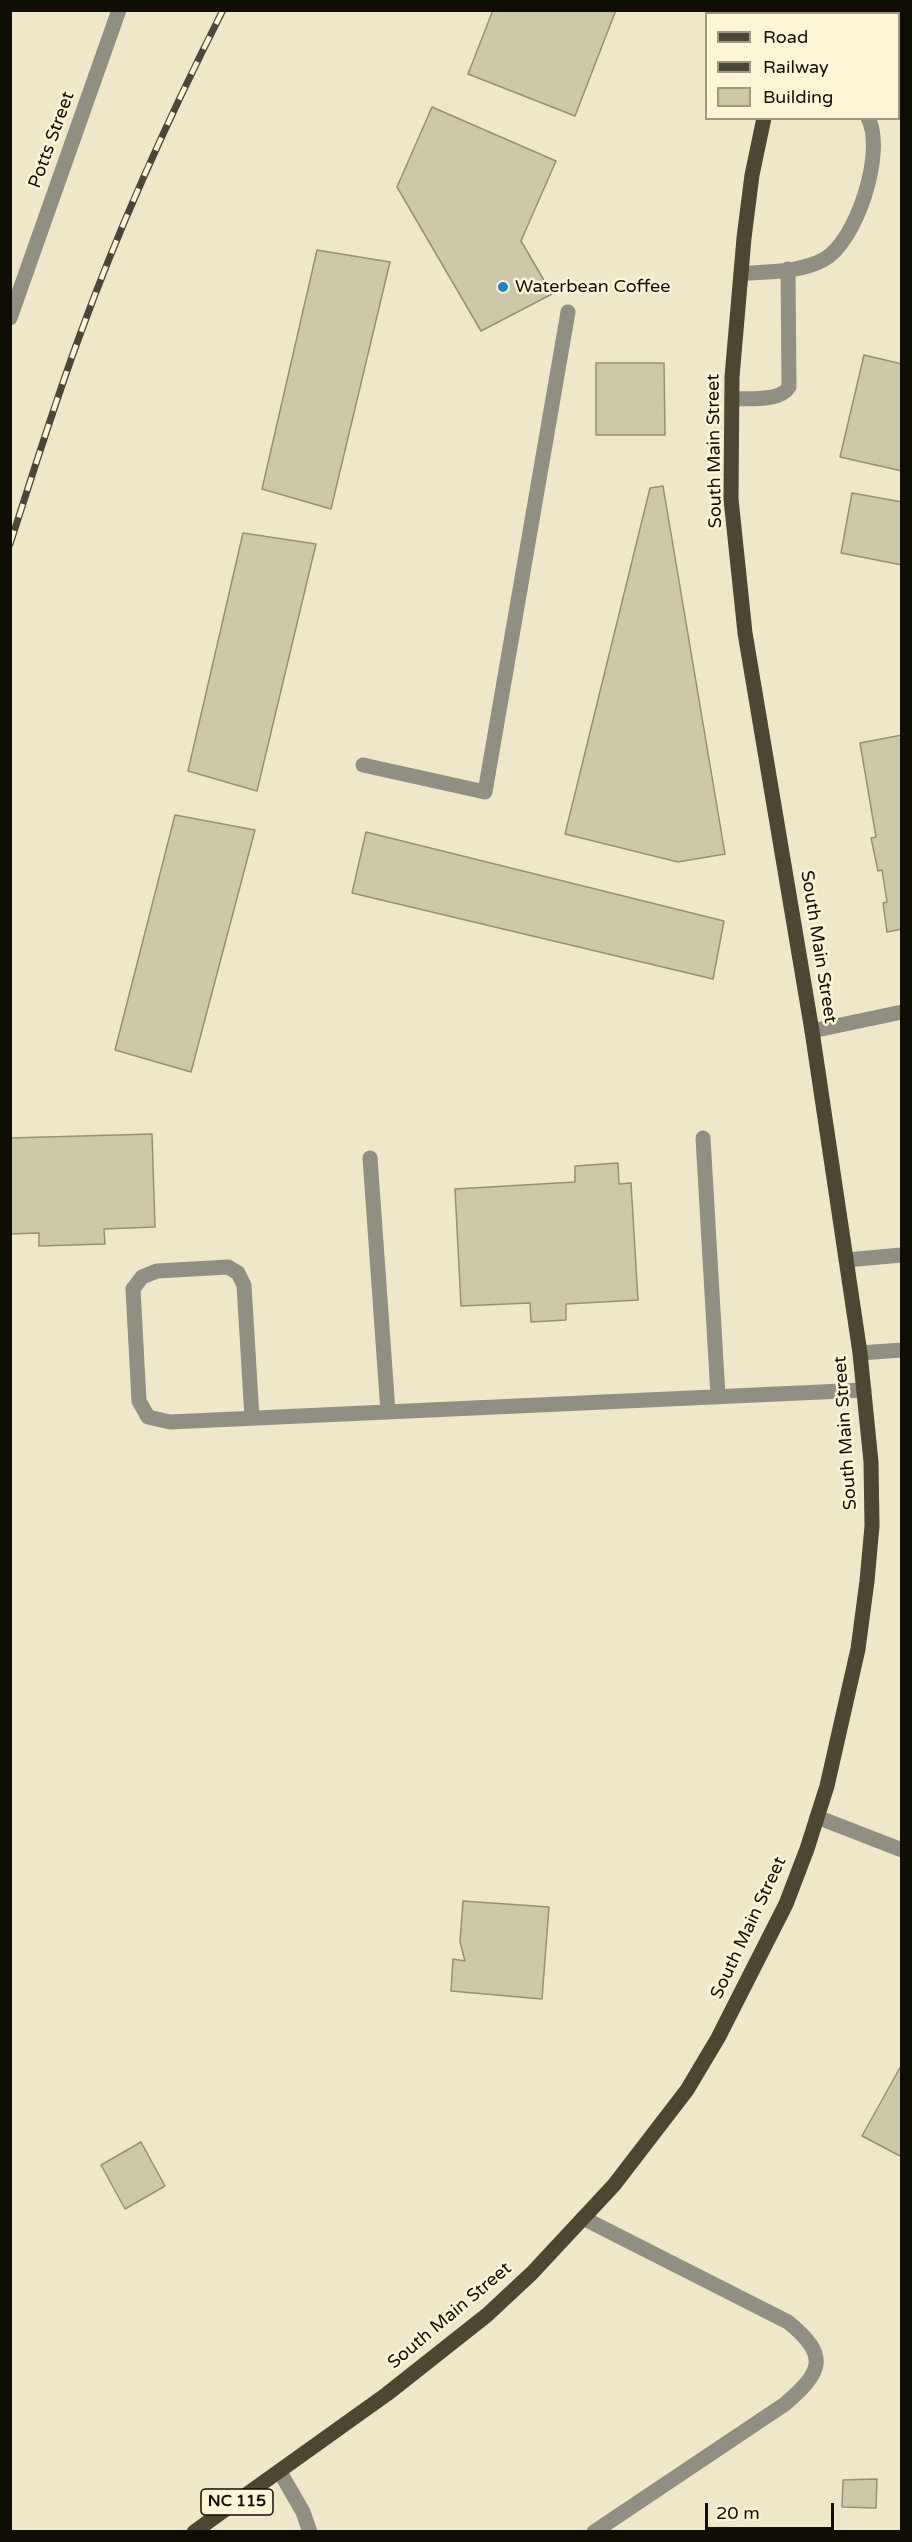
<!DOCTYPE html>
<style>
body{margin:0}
#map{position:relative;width:912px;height:2542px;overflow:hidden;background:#eee8c9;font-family:"Varela Round",sans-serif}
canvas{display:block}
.frame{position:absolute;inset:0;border:12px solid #100d04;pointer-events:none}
.legend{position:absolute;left:705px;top:12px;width:195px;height:108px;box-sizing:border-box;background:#fcf5d6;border:2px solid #9e9882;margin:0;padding:8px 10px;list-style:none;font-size:18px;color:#100d04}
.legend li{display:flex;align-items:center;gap:12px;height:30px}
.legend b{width:30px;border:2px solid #9e9882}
.scale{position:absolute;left:705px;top:2503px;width:129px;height:27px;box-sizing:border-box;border:3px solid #100d04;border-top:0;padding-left:8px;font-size:18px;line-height:21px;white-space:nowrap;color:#100d04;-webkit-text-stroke:4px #fcf5d6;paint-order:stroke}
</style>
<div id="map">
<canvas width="912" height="2542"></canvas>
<div class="frame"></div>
<ul class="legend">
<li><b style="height:8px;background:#4b4731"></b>Road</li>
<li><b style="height:8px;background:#4a4738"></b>Railway</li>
<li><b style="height:16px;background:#cdc7a9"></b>Building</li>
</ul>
<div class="scale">20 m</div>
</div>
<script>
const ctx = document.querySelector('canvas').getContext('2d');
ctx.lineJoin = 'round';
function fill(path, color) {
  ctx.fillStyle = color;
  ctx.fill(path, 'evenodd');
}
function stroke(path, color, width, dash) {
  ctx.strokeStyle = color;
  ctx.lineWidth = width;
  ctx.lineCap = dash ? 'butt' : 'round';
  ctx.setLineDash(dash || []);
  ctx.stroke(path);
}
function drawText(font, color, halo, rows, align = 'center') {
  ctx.font = font + ' "Varela Round",sans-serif';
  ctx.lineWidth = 5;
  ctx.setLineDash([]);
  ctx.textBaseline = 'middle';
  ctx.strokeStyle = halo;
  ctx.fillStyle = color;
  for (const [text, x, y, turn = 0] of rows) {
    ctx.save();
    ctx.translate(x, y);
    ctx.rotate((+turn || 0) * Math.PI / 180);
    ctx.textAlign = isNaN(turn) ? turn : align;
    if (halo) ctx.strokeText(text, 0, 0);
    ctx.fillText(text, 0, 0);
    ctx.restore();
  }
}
const building = new Path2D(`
 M493,10H616L575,116L468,74Z
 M432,107L556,161L521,241L552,294L481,331L397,187Z
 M317,250L390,262L331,509L262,489Z
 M864,355L902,364V471L840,457Z
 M596,363H664L665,435H596Z
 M663,486L725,854L678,862L565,834L650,488Z
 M852,493L902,502V565L841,553Z
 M243,533L316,544L257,791L188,771Z
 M902,735V929L887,932L883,903L887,902L882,870L878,871L871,838L876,837L860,743Z
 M175,815L255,830L191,1072L115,1050Z
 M366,832L724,921L713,979L352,893Z
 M152,1134L155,1227L104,1229L105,1244L39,1246V1233L10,1234V1138Z
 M618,1163L619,1184L631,1183L638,1300L566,1304V1320L531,1322L530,1303L461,1306L455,1189L575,1182V1166Z
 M463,1901L549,1907L542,1999L451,1991L453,1959L465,1961L460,1942Z
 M902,2064V2157L862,2136Z
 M141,2142L165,2186L125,2209L101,2165Z
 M877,2479L876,2508L842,2507L843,2480Z`);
fill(building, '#cdc7a9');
stroke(building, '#969073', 1.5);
stroke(new Path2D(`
 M741,274C767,271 798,273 823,260C856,243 886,152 868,118
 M10,318L119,10
 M732,399C748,398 780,402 789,387L788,269
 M363,765L485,792L568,312
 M812,1031L902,1012
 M703,1138L718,1396
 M370,1158L388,1412
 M846,1260L902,1255
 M860,1353L902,1350
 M252,1418L244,1285L238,1273L228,1267L157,1271L142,1277L133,1289L139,1401L148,1417L170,1422L864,1390
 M817,1817L902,1850
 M583,2218L788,2322C830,2356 822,2372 785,2404L594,2532
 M280,2472L303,2512L310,2532`), '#918e82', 15);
stroke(new Path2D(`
 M794,14L795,10
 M194,2532L387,2394L487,2315L532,2273L614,2185L687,2090L718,2038L786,1904L807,1849L827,1786L858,1649L867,1581L872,1526L871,1462L860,1353L812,1031L745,633L731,499L732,377L744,238L752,175L764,118`), '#4b4731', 15);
const rail = new Path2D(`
 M10,544C33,473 55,402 81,332C121,222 170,115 223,10`);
stroke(rail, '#4a4738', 7);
stroke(rail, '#fcf5d6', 4.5, [14]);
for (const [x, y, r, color] of [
 [503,287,6,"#2082cd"]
]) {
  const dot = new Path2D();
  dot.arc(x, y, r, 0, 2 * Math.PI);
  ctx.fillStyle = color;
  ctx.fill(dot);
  stroke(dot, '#fcf5d6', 2);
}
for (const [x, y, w] of [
 [237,2502,72]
]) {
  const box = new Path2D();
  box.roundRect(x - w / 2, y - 13, w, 26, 4.5);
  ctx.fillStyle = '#fcf5d6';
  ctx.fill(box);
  stroke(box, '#100d04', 1.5);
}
drawText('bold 16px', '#100d04', null, [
 ["NC 115",237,2502]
]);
drawText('18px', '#100d04', '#fcf5d6', [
 ["Potts Street",52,140,-70],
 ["South Main Street",715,451,-91],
 ["South Main Street",818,947,81],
 ["South Main Street",846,1433,-94],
 ["South Main Street",749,1928,-65],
 ["South Main Street",450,2316,-40]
]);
drawText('18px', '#100d04', '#fcf5d6', [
 ["Waterbean Coffee",515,287]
], 'left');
</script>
